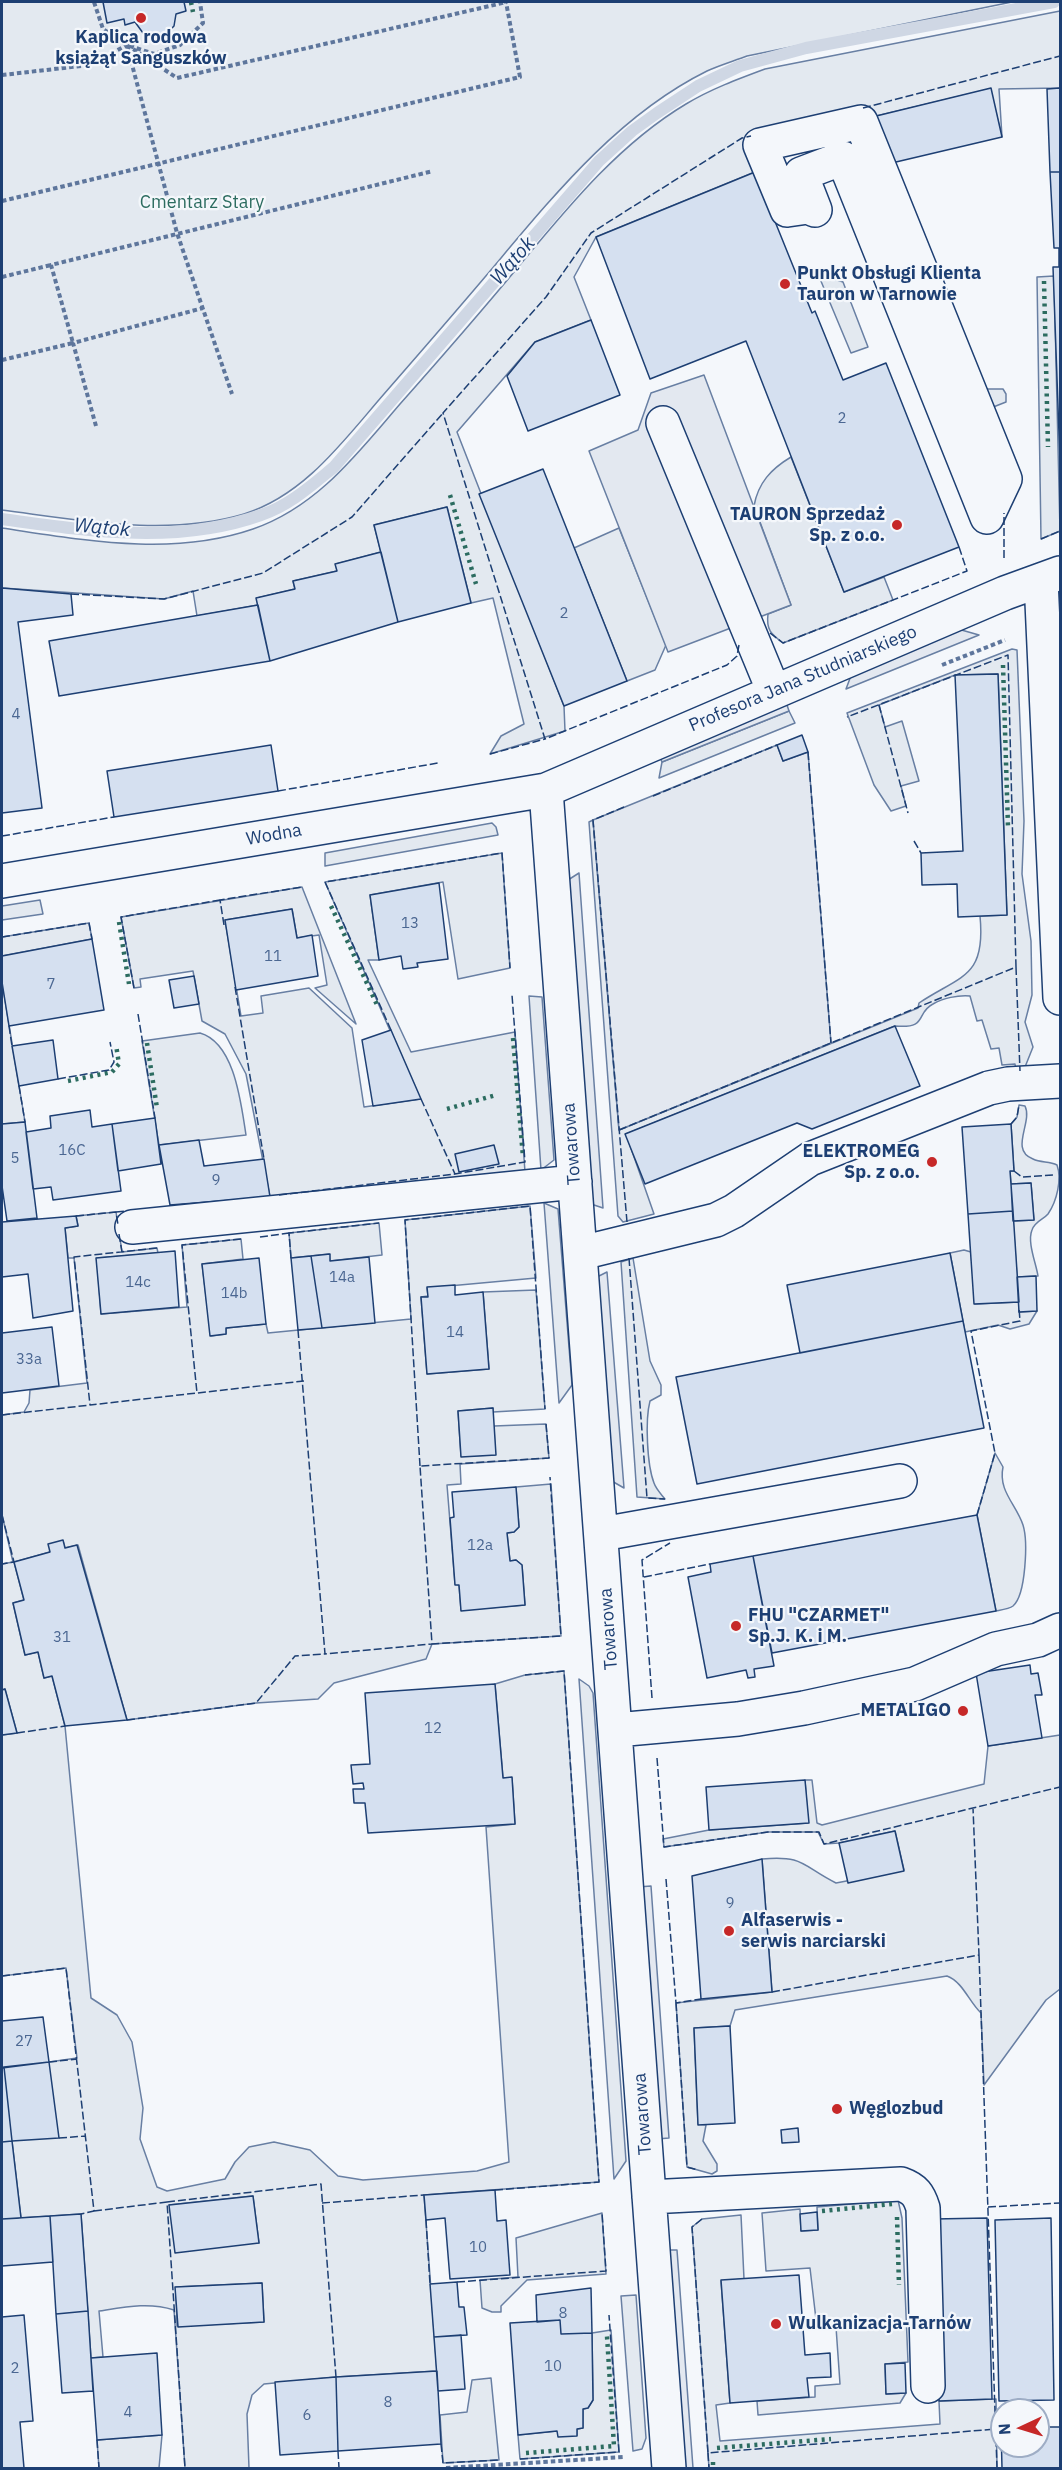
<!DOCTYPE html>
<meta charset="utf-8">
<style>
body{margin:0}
#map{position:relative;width:1062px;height:2470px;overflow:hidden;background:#f4f7fb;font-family:"IBM Plex Sans",sans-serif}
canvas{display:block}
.frame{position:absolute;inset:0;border:3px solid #1d3f73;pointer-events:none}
.north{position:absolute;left:990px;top:2398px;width:60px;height:60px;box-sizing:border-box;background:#f4f7fb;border:2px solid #9eadc5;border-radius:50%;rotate:266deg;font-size:16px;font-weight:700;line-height:24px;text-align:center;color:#1d3f73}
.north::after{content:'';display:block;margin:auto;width:21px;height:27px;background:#c62828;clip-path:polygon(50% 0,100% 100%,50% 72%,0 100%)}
</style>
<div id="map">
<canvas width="1062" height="2470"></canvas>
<div class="frame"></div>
<div class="north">N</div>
</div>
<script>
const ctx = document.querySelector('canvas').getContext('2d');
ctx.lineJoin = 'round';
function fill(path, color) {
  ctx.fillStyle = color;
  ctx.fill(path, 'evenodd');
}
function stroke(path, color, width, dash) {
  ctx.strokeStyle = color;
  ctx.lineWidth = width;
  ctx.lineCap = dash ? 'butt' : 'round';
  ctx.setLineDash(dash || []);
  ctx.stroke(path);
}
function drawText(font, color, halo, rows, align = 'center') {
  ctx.font = font + ' "IBM Plex Sans",sans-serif';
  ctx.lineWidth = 4.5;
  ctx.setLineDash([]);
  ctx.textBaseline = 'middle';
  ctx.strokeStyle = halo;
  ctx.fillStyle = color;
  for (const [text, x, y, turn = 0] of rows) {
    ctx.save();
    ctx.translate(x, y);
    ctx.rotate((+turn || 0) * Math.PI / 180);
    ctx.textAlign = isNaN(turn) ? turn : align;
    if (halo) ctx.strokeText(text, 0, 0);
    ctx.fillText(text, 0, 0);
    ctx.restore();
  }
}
const green = new Path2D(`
 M2,2H1012L747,56C734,61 720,65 707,71C616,116 550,200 485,277C452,316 418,355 384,394C344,440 305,495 244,514C167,537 80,520 2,510Z
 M1060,11V88L999,89L1002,137L990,89L868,118L976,389H1003L1006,394V402L978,413L860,122L746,148L755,172L596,237L574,277L591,320L535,342L457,432L564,706L565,731L490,754L501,736L524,724L493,598L471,603L447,507L374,525L381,552L336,564L337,571L293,581L295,589L257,598L258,605L197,616L193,591L164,599L2,588V528C84,540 172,557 253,529C317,507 357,454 400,404C440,359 480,313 519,266C568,207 619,144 686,104C711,89 738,79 765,69Z
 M818,274L843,282L868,347L851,353Z
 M1054,276L1060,531L1041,539L1037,277Z
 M791,457L844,592L884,577L893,600L783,643C771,634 766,630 768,614L791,605L754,506C758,483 771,469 791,457Z
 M619,528L666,645L655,670L627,681L574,548Z
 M1012,649L1017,650L1024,821L1022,874L1031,941L1032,995L1025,1022L1033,1047L1025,1067L1016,1071L1015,1064L1002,1065L999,1048L991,1049L982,1020L977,1021L970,996C958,995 943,998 933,1004C915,1013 929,1029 895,1026L626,1134L654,1214L623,1222L618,1216L589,822L593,820L619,1130L918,1008L919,1003C961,975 986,978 980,916L1007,915L998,674L955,675L879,705L885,727L902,721L919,781L901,786L906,806L891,811L874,785L847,713Z
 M789,711L795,723L659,778L662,762Z
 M492,823L496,827L498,835L325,866V853Z
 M502,853L510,968L458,979L443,882L370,895L379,960H368L411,1052L515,1032L525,1172L270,1197L246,1074L225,1034L202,1021L193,971L140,979L141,987L134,988L121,917L302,887L356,1024L315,988L327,985L319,935L297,938L292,909L225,920L241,1016L263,1013L261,996L309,988L352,1028L364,1107L420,1099L325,882Z
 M40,900L43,914L2,920V906Z
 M89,923L92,939L2,956V937Z
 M2,982L25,1122L2,1124Z
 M529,996L542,997L554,1160L541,1170Z
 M200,1033C235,1043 241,1104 246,1135L159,1145L142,1041Z
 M1019,1105L1025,1106C1033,1122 1009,1150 1033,1159C1041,1163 1049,1161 1057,1165C1062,1179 1057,1201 1048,1214C1043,1220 1035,1221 1032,1230C1027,1242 1036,1263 1038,1276L1017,1277L1013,1221L1034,1220L1031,1183L1011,1184L1010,1171H1014L1011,1124L1017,1117Z
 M544,1203L558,1209L572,1385L559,1403Z
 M530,1206L536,1278L427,1288L428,1296L421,1297L427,1374L489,1369L483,1292L536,1290L545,1409L493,1412V1408L458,1411L461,1456L495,1455L494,1426L546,1424L549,1458L460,1464L461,1484L447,1485L455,1584L459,1585L461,1610L525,1605L522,1565L516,1560L510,1561L507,1533L514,1532L519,1527L516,1487L551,1484L561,1636L432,1644L426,1659L334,1683L318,1699L256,1703L127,1720L78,1545L65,1548L63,1541L50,1552L14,1562L24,1600L13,1603L25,1655L38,1652L44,1678L52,1676L65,1726L91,1998L117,2015L132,2042L143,2108L140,2139L157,2187L167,2191L225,2179L235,2162L249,2147L274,2142L310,2150L338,2176L363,2180L477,2171L509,2162L486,1827L515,1824L512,1778H503L495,1684L525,1675L564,1671L599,2182L424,2195L437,2371L336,2377L264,2384L252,2395L247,2414L249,2468H185L174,2310C149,2302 125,2307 99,2311L103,2357L91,2358L81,2214L21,2218L12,2141L49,2062L77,2058L66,1968L2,1976V1735L17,1733L5,1689L2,1690V1564L13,1562L2,1515V1415L24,1412L29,1403L30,1390L87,1383L74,1258H68L65,1228L78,1226L76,1216L116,1212L122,1252L157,1248L158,1253L97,1258L101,1314L187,1307L182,1245L241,1239L243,1259L202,1264L211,1336L226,1334V1328L266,1324L268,1333L411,1319L405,1220ZM253,2196L259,2243L169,2205ZM262,2283L264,2322L177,2326L176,2287Z
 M379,1223L382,1255L330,1261L329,1254L291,1258L289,1233Z
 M964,1250L971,1252L975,1304L1019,1302V1312L1037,1311L1029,1324L1010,1329L998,1325L965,1332L950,1253Z
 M633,1258L650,1361L661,1385V1395L650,1401C645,1420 647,1465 654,1483C656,1489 661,1494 665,1499L637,1497L621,1262Z
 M995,1453L1003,1467C998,1491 1016,1504 1023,1525C1028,1541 1026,1595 1013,1606C1009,1609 1001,1610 996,1611L977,1515Z
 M579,1679L589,1686L593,1693L626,2161L614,2179Z
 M1060,1735V1989L1046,2000L984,2085L981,2013C969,2002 963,1982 947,1976L735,2010L730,2026L694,2028L698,2124L706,2125L703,2141L717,2164V2171L712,2174L687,2167L676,2003L772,1992L762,1859C804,1855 802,1866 836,1883L904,1870L895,1831L839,1843L824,1844L818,1832H768L664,1847L663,1839L709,1830L808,1823L805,1780H812L817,1823L822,1825L984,1784L988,1746Z
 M898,2200L902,2218L908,2362L885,2364L886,2394L906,2393L900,2403L758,2415L757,2401L815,2397V2386L840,2384L836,2327L817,2328L810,2268L766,2271L762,2213L800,2209L801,2231L818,2230L817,2207Z
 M602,2213L606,2274L527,2280L501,2306V2312H492L482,2308L480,2280L518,2277L516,2238Z
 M741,2215L744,2279L721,2281L730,2403L716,2405L720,2441L940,2424L939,2401L996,2399L997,2468H709L692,2227L702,2219Z
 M636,2295L646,2438L642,2449L633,2451L621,2296Z
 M611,2330L619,2452L520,2459L518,2435L557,2431L577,2435V2429L583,2428V2409L588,2408L593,2400L592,2333Z
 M491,2378L499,2460L443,2463L440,2415L467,2412L472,2380Z
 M162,2435L159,2468H99L97,2440Z`);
fill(green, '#e3e9f0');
stroke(green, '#687fa3', 1.5);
const parking = new Path2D(`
 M704,375L791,605L668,652L589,451L638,430L651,393Z
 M958,629L979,635L846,689L852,673Z
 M785,699L789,711L662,762L657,750Z
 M777,745L783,761L808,752L831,1043L619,1130L593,820Z
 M579,873L603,1208L591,1204L568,880Z
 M607,1272L624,1488L610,1480L595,1278Z
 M651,1886L669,2138L657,2139L638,1887Z
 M666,2250H677L693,2468H682Z`);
fill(parking, '#e3e8f0');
stroke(parking, '#687fa3', 1.5);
stroke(new Path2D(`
 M2,519C87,531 177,545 261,515C289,506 312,485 334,467L599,161L632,131L657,113L698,86L740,66L806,48L1054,2`), '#cfd7e4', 12);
const building = new Path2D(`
 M103,2H184L186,11L176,14L174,26L167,33L151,37L143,33L135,22L125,25L124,19L107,23Z
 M991,88L1002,137L879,166L868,118Z
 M1060,88V172H1050L1047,89Z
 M755,172L812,313L815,311L843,380L886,363L959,547L844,592L746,341L650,379L596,237Z
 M1050,172H1060V462L1053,267H1059V248H1054Z
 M591,320L620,395L528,431L507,376L535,342Z
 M543,469L627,681L564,706L479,494Z
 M447,507L471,603L398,622L374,525Z
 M381,552L398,622L270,661L256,598L295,589L293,581L337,571L335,564Z
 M2,588L71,594L73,615L18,622L42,808L2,813Z
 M258,605L270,661L59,696L49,641Z
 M998,674L1007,915L958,917L957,884L922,885L921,853L963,851L955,675Z
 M802,735L808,752L783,761L777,745Z
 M271,745L278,791L114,817L107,771Z
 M439,883L448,959L417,963L418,967L403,969L401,956L379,960L370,895Z
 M292,909L297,938L312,935L318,976L236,990L225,920Z
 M92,939L104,1010L9,1026L2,982V956Z
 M194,976L199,1004L174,1008L169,980Z
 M895,1026L920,1086L812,1129L797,1123L645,1184L625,1134Z
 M391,1030L421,1099L373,1106L362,1040Z
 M53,1040L58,1079L19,1086L12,1046Z
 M90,1110L92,1127L112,1124L121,1191L53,1200L51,1187L33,1189L26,1132L51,1128L50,1116Z
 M155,1118L161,1164L118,1171L112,1124Z
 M25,1122L37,1218L7,1221L2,1186V1124Z
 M1011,1124L1014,1171H1010L1013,1211L968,1214L962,1127Z
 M199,1140L204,1166L264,1159L270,1197L170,1205L159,1145Z
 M494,1145L499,1164L459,1172L455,1154Z
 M1031,1183L1034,1220L1013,1221L1011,1184Z
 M1013,1211L1019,1302L974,1304L968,1214Z
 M76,1216L78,1226L65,1228L73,1311L33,1318L28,1274L2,1277V1222Z
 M175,1251L179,1307L101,1314L96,1258Z
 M950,1253L963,1321L800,1353L787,1285Z
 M330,1254V1261L369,1257L375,1323L322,1328L311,1256Z
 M311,1256L322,1328L298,1330L291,1258Z
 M259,1258L266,1324L226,1328V1334L210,1336L202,1264Z
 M1036,1276L1037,1311L1019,1312L1017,1277Z
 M455,1285V1295L483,1292L489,1369L427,1374L421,1297H428L427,1287Z
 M963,1321L984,1428L697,1484L676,1377Z
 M52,1327L59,1386L2,1393V1333Z
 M493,1408L496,1455L461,1457L458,1411Z
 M516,1487L519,1527L514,1532L507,1533L510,1561L516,1560L522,1565L525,1605L461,1611L459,1585H455L450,1518L454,1517L452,1492Z
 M977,1515L996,1611L772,1653L753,1556Z
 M63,1540L65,1548L77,1545L127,1720L65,1726L52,1676L44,1678L38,1652L25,1655L13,1603L24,1600L14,1562L50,1552L48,1544Z
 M753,1556L774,1666L754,1669L755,1677L748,1678L746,1670L707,1678L688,1577L711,1572L710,1564Z
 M1030,1665L1031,1674L1038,1673L1042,1695H1035L1042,1738L988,1746L976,1673Z
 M495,1684L503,1778L512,1777L515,1824L368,1833L365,1803H354L353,1789H364L363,1783L353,1784L351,1765L370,1764L365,1693Z
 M5,1689L17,1733L2,1735V1690Z
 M805,1780L809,1823L709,1830L706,1787Z
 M895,1831L904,1871L848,1883L839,1843Z
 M762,1859L772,1992L701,1999L692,1876Z
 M43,2017L49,2062L2,2068V2021Z
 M730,2026L735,2123L698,2125L694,2028Z
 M49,2062L59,2138L12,2141L4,2067Z
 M4,2067L12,2141L2,2142V2068Z
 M798,2128L799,2142L782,2143L781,2130Z
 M12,2141L21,2218L2,2219V2142Z
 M495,2190L497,2221L506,2220L510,2275L450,2279L445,2218L426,2220L424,2195Z
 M253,2196L259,2243L175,2253L169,2205Z
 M817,2212L818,2230L801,2231L800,2214Z
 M81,2214L88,2311L56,2314L50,2216Z
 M50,2216L53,2262L2,2266V2219Z
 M987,2218L992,2399L939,2401L934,2219Z
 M1051,2218L1054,2400L999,2401L995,2220Z
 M799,2275L805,2355L830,2353L831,2377L807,2378L809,2397L730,2403L721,2280Z
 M457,2282L459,2307H464L467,2335L434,2337L430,2284Z
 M262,2283L264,2322L178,2327L175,2287Z
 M591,2288L592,2333L561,2334L560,2320L537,2322L536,2295Z
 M88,2311L93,2391L62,2393L56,2314Z
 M24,2315L33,2421L20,2422L24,2468H2V2317Z
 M560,2320L561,2334L592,2333L593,2400L588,2408L583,2409V2428L577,2429V2436L558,2437L557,2431L518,2435L510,2323Z
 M461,2335L465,2389L438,2391L434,2337Z
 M157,2353L162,2435L97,2440L91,2358Z
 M905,2363L906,2393L886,2394L885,2364Z
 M437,2371L441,2444L338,2451L336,2377Z
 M336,2377L338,2451L280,2455L275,2382Z
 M1038,2427H1060V2468H1002L1001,2428L1002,2446H1038Z`);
fill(building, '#d5e0f0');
stroke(building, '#1d3f73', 1.5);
const minor = new Path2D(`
 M861,122L1005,479L987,517L843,158L801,174L815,210L808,207L787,210L760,145Z
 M663,423L774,692
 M1041,580L1060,998
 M546,790L669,2468
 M2,881L546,790L1005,593L1060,573
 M132,1227L575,1182
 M581,1253L716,1220L734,1211L810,1159L989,1088L1008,1084L1060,1081
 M602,1534L900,1481
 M616,1730L738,1719L804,1708L915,1684L996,1649L1038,1640L1060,1630
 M649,2197L901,2184C915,2189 919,2195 923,2208L928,2386`);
stroke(minor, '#1d3f73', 36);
stroke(new Path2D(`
 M94,2L103,29L127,45L154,54L180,45L203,23L200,2
 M127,45L177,78L507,2
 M127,46L177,233L232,394
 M2,75L90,65L127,45
 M2,201L520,77L506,2
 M2,277L51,265
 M2,360L73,343L51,265L433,171
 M96,426L73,343L203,308
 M942,665L1005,640
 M446,2468L624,2457`), '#5e769c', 4, [4.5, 3]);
stroke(minor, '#f4f7fb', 33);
stroke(new Path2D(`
 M191,2L193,12
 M1044,281L1048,447
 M450,495L476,584
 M1003,665L1008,827
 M331,906L378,1007
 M119,922L129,984
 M513,1038L523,1157
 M147,1043L157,1108
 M68,1081L112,1072L119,1064L116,1045
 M447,1109L496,1095
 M822,2211L892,2204
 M897,2217L899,2285
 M717,2448L831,2439
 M526,2453L614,2446L607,2336
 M713,2462V2468`), '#2c6c60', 4.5, [3, 4.5]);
stroke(new Path2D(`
 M863,108L1060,56
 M1041,539L1060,531
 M1004,558V513
 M71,594L164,599L263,573L352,517L443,413
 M770,633L783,643L967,571L959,547
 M739,645L737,656L727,665L545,739L443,413L546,297L591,233L742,138L751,136
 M879,705L908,813
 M808,752L831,1043
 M490,754L545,739
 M278,791L438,763
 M653,796L777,745
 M624,807L593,820L627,1222
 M2,836L114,817
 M914,841L921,853
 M224,925L220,900L302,887
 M2,937L89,923L92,939
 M1016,967L1020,1071
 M235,987L264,1159
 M134,988L121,917L220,900
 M138,1014L155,1118
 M9,1026L12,1046
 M391,1030L325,882L502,853L510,968
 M58,1079L109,1070L114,1062L110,1042
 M19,1086L25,1122
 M421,1099L455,1174
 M1011,1124L1017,1117L1019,1105
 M619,1130L1016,967L1008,655L847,717
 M1014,1171L1022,1177L1053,1175
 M279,1195L455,1174L525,1162L512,995
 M116,1212L126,1211
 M76,1216L116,1212L118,1225
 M119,1234L122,1252
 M260,1237L289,1233
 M241,1239L182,1245L197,1393L304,1381
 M157,1248L74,1257L90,1405L197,1393
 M291,1258L289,1233L379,1223
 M629,1258L647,1498L665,1499
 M298,1330L325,1654L432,1644
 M2,1415L90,1405
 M546,1424L549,1458L420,1466L432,1644L561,1636L550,1477
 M420,1466L405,1220L530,1206L545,1409
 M2,1515L14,1562L2,1564
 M977,1515L995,1453L971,1331L1020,1321L1019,1308
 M644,1577L710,1564
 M652,1698L642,1560L670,1543
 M127,1720L256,1703L295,1656L325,1654
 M17,1733L65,1726
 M657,1758L664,1847L768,1832H819L824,1844L1060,1787
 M666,1879L676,2003L701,1999
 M979,1955L997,2468
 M2,1976L66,1968L94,2211L81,2214
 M772,1992L979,1955L973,1808
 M676,2003L687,2167L698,2170
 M49,2062L77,2059
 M59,2138L86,2136
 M495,2190L599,2182L564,1671L525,1675
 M167,2202L321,2184L336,2377
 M322,2203L424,2195
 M988,2207L1060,2203
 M94,2211L167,2202L185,2468
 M702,2219L692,2227L708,2453L996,2429
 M426,2220L430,2284
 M457,2282L606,2271L602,2213
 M97,2440L99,2468
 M441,2444L443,2463L499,2460
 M338,2451L339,2468
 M708,2453L709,2468
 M520,2459L619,2452L609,2315`), '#1d3f73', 1.5, [8, 3]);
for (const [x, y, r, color] of [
 [141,18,6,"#c62828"],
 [785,284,6,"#c62828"],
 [897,525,6,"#c62828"],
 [932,1162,6,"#c62828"],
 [736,1626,6,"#c62828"],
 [963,1711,6,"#c62828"],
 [729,1931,6,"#c62828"],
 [837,2109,6,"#c62828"],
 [776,2324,6,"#c62828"]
]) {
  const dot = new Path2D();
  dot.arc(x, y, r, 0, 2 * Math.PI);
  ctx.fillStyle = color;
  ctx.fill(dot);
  stroke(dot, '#f4f7fb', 2);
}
drawText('15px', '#4b6792', null, [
 ["2",842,419],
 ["2",564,614],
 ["4",16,715],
 ["13",410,924],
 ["11",273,957],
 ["7",51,985],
 ["16C",72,1151],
 ["5",15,1159],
 ["9",216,1181],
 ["14a",342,1278],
 ["14c",138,1283],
 ["14b",234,1294],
 ["14",455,1333],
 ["33a",29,1360],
 ["12a",480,1546],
 ["31",62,1638],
 ["12",433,1729],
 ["9",730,1904],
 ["27",24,2042],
 ["10",478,2248],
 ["8",563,2314],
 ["10",553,2367],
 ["2",15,2369],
 ["8",388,2403],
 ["4",128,2413],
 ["6",307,2416]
]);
drawText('bold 18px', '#1d3f73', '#f4f7fb', [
 ["Kaplica rodowa",141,38,"center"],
 ["książąt Sanguszków",141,59,"center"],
 ["Punkt Obsługi Klienta",797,274],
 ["Tauron w Tarnowie",797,295],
 ["TAURON Sprzedaż",885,515,"right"],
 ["Sp. z o.o.",885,536,"right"],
 ["ELEKTROMEG",920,1152,"right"],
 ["Sp. z o.o.",920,1173,"right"],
 ["FHU \"CZARMET\"",748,1616],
 ["Sp.J. K. i M.",748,1637],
 ["METALIGO",951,1711,"right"],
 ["Alfaserwis -",741,1921],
 ["serwis narciarski",741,1942],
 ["Węglozbud",849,2109],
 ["Wulkanizacja-Tarnów",788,2324]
], 'left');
drawText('18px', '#2c6c60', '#f4f7fb', [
 ["Cmentarz Stary",202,203]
]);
drawText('18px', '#1d3f73', '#f4f7fb', [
 ["Profesora Jana Studniarskiego",803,679,-23],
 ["Wodna",274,835,-10],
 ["Towarowa",572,1144,-94],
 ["Towarowa",609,1629,-94],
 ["Towarowa",643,2114,-94]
]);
drawText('italic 20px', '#1d3f73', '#f4f7fb', [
 ["Wątok",513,261,-49],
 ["Wątok",102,528,5]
]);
</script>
